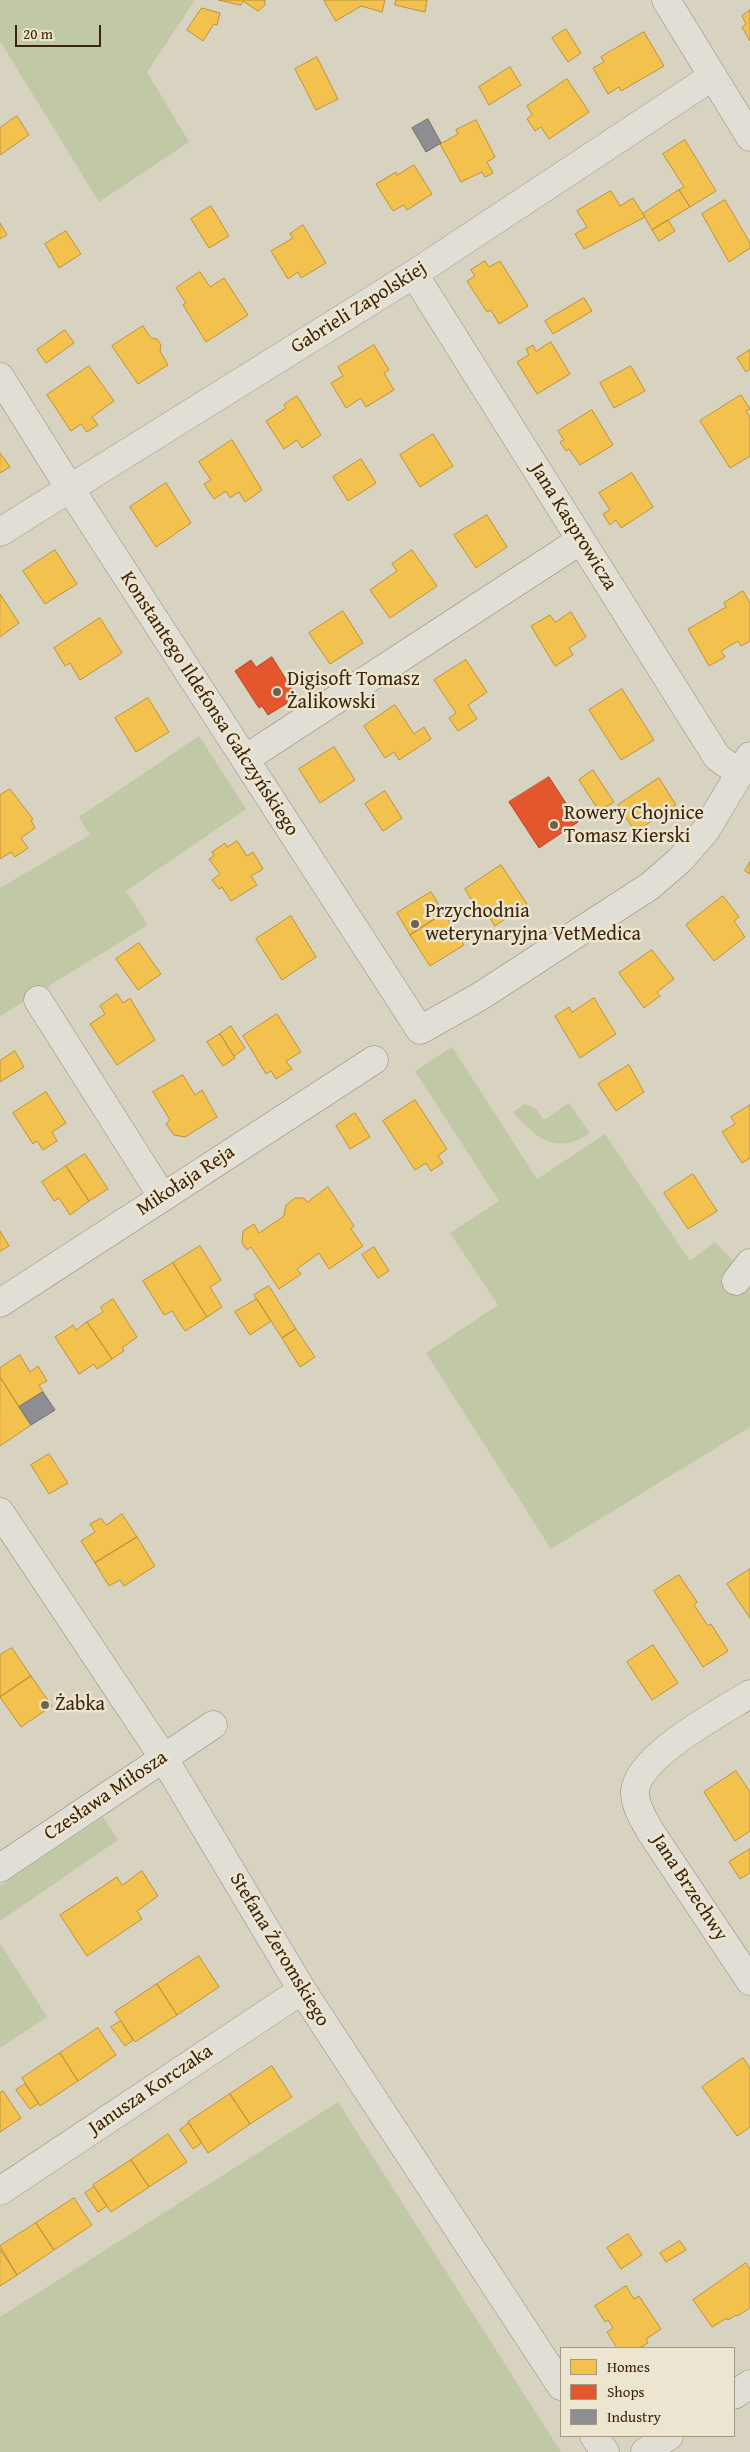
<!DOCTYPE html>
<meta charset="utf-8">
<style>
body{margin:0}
#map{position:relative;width:750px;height:2452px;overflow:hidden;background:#d8d2c0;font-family:"Gentium Book Plus",serif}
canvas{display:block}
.legend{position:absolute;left:560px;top:2347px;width:175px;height:90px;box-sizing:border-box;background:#ece5d0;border:1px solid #a69881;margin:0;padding:6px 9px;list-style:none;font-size:15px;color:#3e240b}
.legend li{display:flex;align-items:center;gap:10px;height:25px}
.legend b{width:25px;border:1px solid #a69881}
.scale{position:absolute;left:15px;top:25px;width:86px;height:22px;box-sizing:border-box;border:2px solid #3e240b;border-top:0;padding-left:6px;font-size:15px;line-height:18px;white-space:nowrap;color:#3e240b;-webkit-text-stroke:4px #ece5d0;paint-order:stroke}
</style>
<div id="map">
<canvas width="750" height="2452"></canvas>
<ul class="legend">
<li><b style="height:14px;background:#f2c14e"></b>Homes</li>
<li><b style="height:14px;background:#e4572e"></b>Shops</li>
<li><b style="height:14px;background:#8d8d92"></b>Industry</li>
</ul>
<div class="scale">20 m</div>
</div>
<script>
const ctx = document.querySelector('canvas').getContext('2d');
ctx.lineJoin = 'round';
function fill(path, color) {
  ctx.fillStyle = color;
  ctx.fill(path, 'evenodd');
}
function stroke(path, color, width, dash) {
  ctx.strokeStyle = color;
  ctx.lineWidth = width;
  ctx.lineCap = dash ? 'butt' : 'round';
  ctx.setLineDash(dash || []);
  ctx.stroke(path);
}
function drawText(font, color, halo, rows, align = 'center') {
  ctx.font = font + ' "Gentium Book Plus",serif';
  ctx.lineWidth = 5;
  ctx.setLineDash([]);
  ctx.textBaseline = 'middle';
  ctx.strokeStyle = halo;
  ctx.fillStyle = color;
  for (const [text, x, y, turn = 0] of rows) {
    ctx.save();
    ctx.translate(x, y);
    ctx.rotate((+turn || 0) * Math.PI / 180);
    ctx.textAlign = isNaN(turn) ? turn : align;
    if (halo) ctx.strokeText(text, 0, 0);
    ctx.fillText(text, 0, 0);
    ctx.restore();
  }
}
fill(new Path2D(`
 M0,0H195L147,72L189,142L99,202L0,41Z
 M199,736L246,809L126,891L148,925L0,1016V888L90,835L79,817Z
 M452,1047L537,1179L605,1134L690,1261L715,1242L732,1260L750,1262V1427L551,1549L426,1353L498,1305L450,1233L499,1201L415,1071Z
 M569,1103L590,1133C556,1156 536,1138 513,1112L525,1104L536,1109L544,1120Z
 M103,1817L118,1840L0,1921V1886Z
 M0,1943L47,2017L0,2048Z
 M338,2102L561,2452H0V2317Z`), '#c1c8a6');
const homes = new Path2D(`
 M219,0H265V5L258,11L243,1L241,5Z
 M324,0H385L382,12L361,6L336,21Z
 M396,0H427L425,12L395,5Z
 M202,8L220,13L217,25L214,24L203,41L187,30Z
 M750,10V41L742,27L746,24L742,16Z
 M566,29L581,53L568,62L552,38Z
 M644,32L664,66L621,91L619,87L608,94L593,68L604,62L601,57Z
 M317,57L338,99L316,110L295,69Z
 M510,67L521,85L489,105L479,87Z
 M567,79L589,112L549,139L541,127L535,131L527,119L532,115L527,106Z
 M17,116L29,135L0,155V128Z
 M476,120L495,157L487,162L493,173L485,177L482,172L461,182L440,144L458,134L456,130Z
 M685,140L716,191L690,207L679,190L684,187L663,154Z
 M414,165L432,194L407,210L404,205L393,211L376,184L396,172L397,175Z
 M679,190L690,207L652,230L643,214Z
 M611,191L620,206L633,198L645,217L584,249L575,234L587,227L577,211Z
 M725,200L750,243V248L729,262L702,214Z
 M211,206L229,236L209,248L191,219Z
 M668,220L675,231L659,241L652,230Z
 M0,223L7,235L0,239Z
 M303,225L326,263L301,278L298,272L288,279L271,251L293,238L290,234Z
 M66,231L81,254L59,268L45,244Z
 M485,261L489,267L500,261L528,306L499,324L491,310L487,312L467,281L475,276L471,270Z
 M200,272L210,287L224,278L248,315L206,342L183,305L186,303L176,288Z
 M584,298L592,311L553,334L545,321Z
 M143,326L151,338L157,339L161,345L160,351L168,365L138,384L112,346Z
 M65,330L74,343L46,363L37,350Z
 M551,342L570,374L537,394L517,362L529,355L526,349L533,345L536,351Z
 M374,345L389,370L384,373L394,390L366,407L361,398L346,408L331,383L343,376L338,367Z
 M750,350V369L746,372L737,358Z
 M89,366L114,401L92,417L98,425L87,432L81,424L71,431L47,395Z
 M631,366L645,391L614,408L600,383Z
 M741,395L750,409L746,411L750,417V456L730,468L700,421Z
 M297,396L321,435L302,448L297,440L284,449L266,421L286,408L284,405Z
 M592,410L613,445L580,465L569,449L566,451L560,442L564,440L558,431Z
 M433,434L453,466L420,487L400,455Z
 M232,440L262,490L245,502L239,492L230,498L226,491L214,499L204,484L211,480L199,462Z
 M0,453L10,467L0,473Z
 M361,459L376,483L348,501L333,477Z
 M632,473L653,507L621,528L616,520L610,525L603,514L610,510L599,493Z
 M166,483L191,523L156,547L130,507Z
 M487,515L507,547L476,568L454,535Z
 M55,550L77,584L45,604L23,571Z
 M412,550L437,586L390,618L370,590L397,571L392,564Z
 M743,591L750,603V641L741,646L738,641L721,651L725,657L709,666L688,629L726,607L724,603Z
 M0,594L19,623L0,637Z
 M343,611L363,643L330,664L309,633Z
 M571,612L586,637L569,648L573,655L555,666L531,626L550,615L555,622Z
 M100,618L122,653L80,680L70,663L65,666L54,648Z
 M466,660L487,692L468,705L477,719L458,731L449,718L456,713L434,680Z
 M622,689L654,740L621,760L589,710Z
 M148,698L169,732L136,752L115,718Z
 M395,705L414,734L424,727L431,739L399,760L394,752L385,758L364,726Z
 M334,747L355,780L320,803L299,769Z
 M593,770L614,802L599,811L579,780Z
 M659,778L676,805L635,832L618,805Z
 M10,789L33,819L31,820L35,828L21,838L28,848L15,857L11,852L0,859V795Z
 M385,791L402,818L383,831L365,804Z
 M237,841L247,856L253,852L263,869L251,876L257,885L231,901L222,887L219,889L212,880L220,874L209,859L214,856L212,852L225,843L227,847Z
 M750,862V874L745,871Z
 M501,865L527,904L495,926L481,905L476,908L465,889Z
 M431,892L444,913L410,935L397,913Z
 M723,896L739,917L734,921L745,937L714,961L686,925Z
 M444,913L464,945L430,966L410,935Z
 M291,916L316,957L282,980L256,939Z
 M139,943L161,974L138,990L116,959Z
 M652,950L674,979L657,992L660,996L644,1008L619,973Z
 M117,994L123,1003L130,998L155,1040L117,1065L90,1024L105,1014L100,1006Z
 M594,998L616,1034L580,1058L555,1016L569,1007L572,1012Z
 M277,1014L301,1052L286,1061L292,1069L276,1079L271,1071L266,1074L243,1036Z
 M231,1026L245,1048L234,1056L220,1034Z
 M220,1034L235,1058L223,1066L207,1042Z
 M15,1051L24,1067L0,1082V1061Z
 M629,1065L644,1092L616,1111L598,1084Z
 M183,1075L195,1095L202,1090L217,1117L185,1137L174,1135L166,1124L170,1120L153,1092Z
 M46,1092L66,1123L52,1132L57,1141L43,1150L37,1141L33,1144L13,1113Z
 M415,1100L447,1149L438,1156L443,1163L431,1171L426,1163L415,1170L383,1121Z
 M750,1105V1158L742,1163L722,1132L735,1124L731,1117Z
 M355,1113L370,1137L350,1149L336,1126Z
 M85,1154L108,1189L89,1201L66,1166Z
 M66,1166L89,1201L70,1215L59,1198L54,1201L42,1182Z
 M693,1174L717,1211L688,1229L664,1193Z
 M328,1187L354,1226L351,1229L363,1246L329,1269L319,1253L297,1269L301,1274L279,1289L251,1247L247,1250L242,1243L243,1231L254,1224L259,1233L284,1216L286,1205L295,1198H304L307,1202Z
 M0,1231L9,1246L0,1251Z
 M200,1246L221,1280L210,1287L222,1307L207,1317L173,1263Z
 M374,1247L389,1271L378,1278L362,1255Z
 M173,1263L207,1317L185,1331L172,1311L164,1315L143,1281Z
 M269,1286L296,1329L282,1338L254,1295Z
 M113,1299L137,1337L122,1348L124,1351L112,1359L87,1322L103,1312L101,1307Z
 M257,1299L271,1321L250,1335L235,1312Z
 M87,1322L112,1359L97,1369L94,1364L79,1374L55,1337L73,1325L76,1330Z
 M296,1329L315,1357L300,1367L282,1338Z
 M20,1355L30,1372L38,1366L47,1381L39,1385L43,1392L19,1407L0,1377V1368Z
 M0,1377L31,1425L0,1446Z
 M49,1454L68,1483L49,1494L31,1465Z
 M122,1514L137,1537L95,1563L81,1541L95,1532L90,1524L101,1518L106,1525Z
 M137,1537L155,1566L124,1586L120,1580L109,1586L95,1563Z
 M750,1569V1618L727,1584Z
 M679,1575L697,1602L694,1605L708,1626L711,1624L728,1651L703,1667L654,1591Z
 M653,1645L678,1683L652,1700L627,1662Z
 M12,1648L31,1676L0,1697V1655Z
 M31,1676L52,1706L21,1727L0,1697Z
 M736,1771L750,1792V1831L735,1841L704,1792Z
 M750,1849V1873L740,1879L729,1862Z
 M142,1871L158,1896L137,1911L142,1919L87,1956L60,1915L117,1877L122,1885Z
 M199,1956L219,1987L177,2015L157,1984Z
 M157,1984L177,2015L135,2042L115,2012Z
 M121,2021L133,2040L125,2046L111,2027Z
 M98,2028L116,2055L78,2081L60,2053Z
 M60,2053L78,2081L40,2106L22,2078Z
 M743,2058L750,2068V2127L737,2136L702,2087Z
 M272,2066L292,2097L250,2124L230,2094Z
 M25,2084L39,2103L30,2109L16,2090Z
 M3,2091L21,2118L0,2132V2093Z
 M230,2094L250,2124L208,2153L188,2122Z
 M189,2123L202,2143L193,2149L180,2130Z
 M168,2134L187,2162L149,2187L131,2160Z
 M131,2160L149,2187L111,2212L93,2185Z
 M94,2187L107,2206L98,2212L85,2193Z
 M74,2198L92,2225L54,2250L36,2223Z
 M36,2223L54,2250L17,2275L0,2246Z
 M628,2234L642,2255L621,2269L607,2248Z
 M680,2241L686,2250L666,2262L660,2253Z
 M0,2249L17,2275L0,2286Z
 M746,2263L750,2269V2308L737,2316L736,2315L728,2320L727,2318L712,2327L693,2300Z
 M626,2286L634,2299L639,2296L661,2329L646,2339L648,2343L639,2348H617L607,2332L613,2328L608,2320L605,2322L595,2306Z`);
fill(homes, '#f2c14e');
stroke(homes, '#bc923a', 1);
const shops = new Path2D(`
 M272,657L297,697L268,715L262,706L259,708L235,671L251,660L256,667Z
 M549,777L578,822L539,848L509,802Z`);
fill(shops, '#e4572e');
stroke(shops, '#b24824', 1);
const industry = new Path2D(`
 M428,119L441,143L426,152L412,128Z
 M43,1392L55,1410L31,1425L19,1407Z`);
fill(industry, '#8d8d92');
stroke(industry, '#756e6a', 1);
const minor = new Path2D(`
 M666,0L750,137
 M414,274L717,757L739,773
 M0,377L69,487L420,1030L479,997L650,886L680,860L706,830L750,756
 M0,532L414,274L713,76
 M245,759L581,540
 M38,1000L162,1196
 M736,1281L750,1263
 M0,1303L374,1060
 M0,1512L163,1757L302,1990L561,2386
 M750,1694C721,1712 638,1756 635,1791C634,1805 645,1822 652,1834L750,1981
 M0,1868L213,1725
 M0,2191L302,1990
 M734,2395L750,2384
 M594,2436L605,2452
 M645,2452L669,2436`);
stroke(minor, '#918a7d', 29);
stroke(minor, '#e1ded5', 28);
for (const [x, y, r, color] of [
 [277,692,5,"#74614a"],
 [554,825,5,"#74614a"],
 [415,924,5,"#74614a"],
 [45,1705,5,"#74614a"]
]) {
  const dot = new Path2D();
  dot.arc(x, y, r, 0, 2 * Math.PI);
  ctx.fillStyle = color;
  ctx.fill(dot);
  stroke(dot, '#ece5d0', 2);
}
drawText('20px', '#3e240b', '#ece5d0', [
 ["Gabrieli Zapolskiej",359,308,-32],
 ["Jana Kasprowicza",573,527,58],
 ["Konstantego Ildefonsa Gałczyńskiego",209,704,57],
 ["Mikołaja Reja",186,1181,-33],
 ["Czesława Miłosza",106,1796,-34],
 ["Jana Brzechwy",689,1888,57],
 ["Stefana Żeromskiego",279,1950,59],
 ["Janusza Korczaka",151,2090,-34]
]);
drawText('20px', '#3e240b', '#ece5d0', [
 ["Digisoft Tomasz",287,680],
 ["Żalikowski",287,703],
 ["Rowery Chojnice",564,814],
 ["Tomasz Kierski",564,837],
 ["Przychodnia",425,912],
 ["weterynaryjna VetMedica",425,935],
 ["Żabka",55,1705]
], 'left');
</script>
